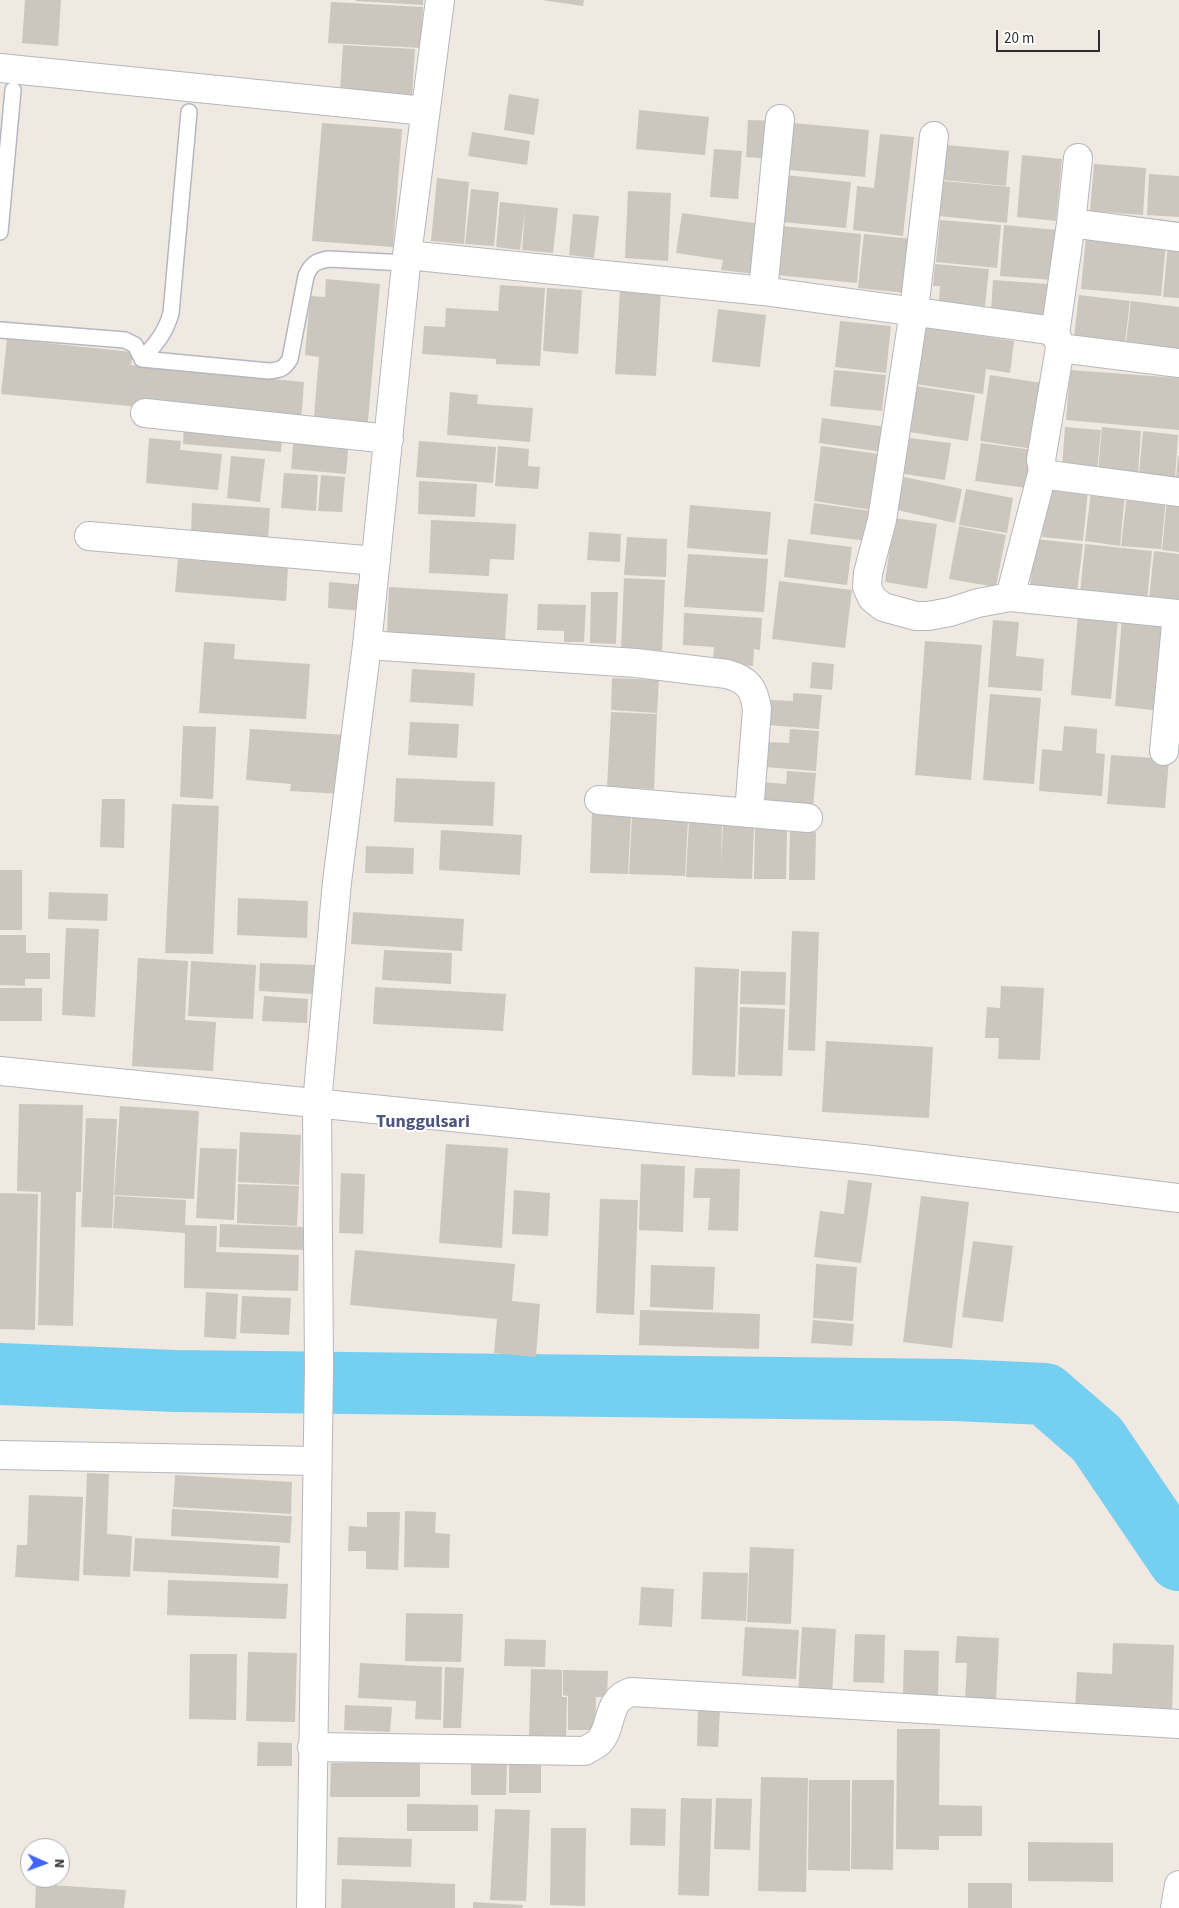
<!DOCTYPE html>
<style>
body{margin:0}
#map{position:relative;width:1179px;height:1908px;overflow:hidden;background:#efe9e1;font-family:"Source Sans 3",sans-serif}
canvas{display:block}
.north{position:absolute;left:20px;top:1838px;width:50px;height:50px;box-sizing:border-box;background:#fff;border:1px solid #ababab;border-radius:50%;rotate:92deg;font-size:14px;font-weight:700;line-height:20px;text-align:center;color:#2e2e2e}
.north::after{content:'';display:block;margin:auto;width:18px;height:22px;background:#4264fb;clip-path:polygon(50% 0,100% 100%,50% 72%,0 100%)}
.scale{position:absolute;left:996px;top:30px;width:104px;height:22px;box-sizing:border-box;border:2px solid #2e2e2e;border-top:0;padding-left:6px;font-size:15px;line-height:18px;white-space:nowrap;color:#2e2e2e;-webkit-text-stroke:4px #fff;paint-order:stroke}
</style>
<div id="map">
<canvas width="1179" height="1908"></canvas>
<div class="north">N</div>
<div class="scale">20 m</div>
</div>
<script>
const ctx = document.querySelector('canvas').getContext('2d');
ctx.lineJoin = 'round';
function stroke(path, color, width, dash) {
  ctx.strokeStyle = color;
  ctx.lineWidth = width;
  ctx.lineCap = dash ? 'butt' : 'round';
  ctx.setLineDash(dash || []);
  ctx.stroke(path);
}
function fill(path, color) {
  ctx.fillStyle = color;
  ctx.fill(path, 'evenodd');
}
function drawText(font, color, halo, rows, align = 'center') {
  ctx.font = font + ' "Source Sans 3",sans-serif';
  ctx.lineWidth = 4;
  ctx.setLineDash([]);
  ctx.textBaseline = 'middle';
  ctx.strokeStyle = halo;
  ctx.fillStyle = color;
  for (const [text, x, y, turn = 0] of rows) {
    ctx.save();
    ctx.translate(x, y);
    ctx.rotate((+turn || 0) * Math.PI / 180);
    ctx.textAlign = isNaN(turn) ? turn : align;
    if (halo) ctx.strokeText(text, 0, 0);
    ctx.fillText(text, 0, 0);
    ctx.restore();
  }
}
stroke(new Path2D(`
 M0,1374L175,1381L955,1390L1045,1394L1097,1439L1179,1560`), '#75cff0', 62);
fill(new Path2D(`
 M25,0H61L58,46L22,43Z
 M356,0H423V5L356,1Z
 M542,0H584L583,6Z
 M331,2L423,7L421,48L328,43Z
 M343,45L415,49L412,96L340,92Z
 M509,94L539,99L534,135L504,130Z
 M639,110L709,117L705,155L636,149Z
 M748,120L775,121L772,159L746,157Z
 M322,123L402,129L393,247L312,241Z
 M793,123L869,130L865,177L789,170Z
 M472,132L530,141L527,165L468,156Z
 M880,134L914,137L903,236L853,230L857,186L874,188Z
 M947,145L1009,151L1006,186L943,180Z
 M714,149L742,151L738,199L710,197Z
 M1022,155L1062,159L1056,221L1017,217Z
 M1094,164L1146,168L1143,215L1090,211Z
 M1149,174L1179,176V217L1147,215Z
 M786,175L851,182L846,228L782,222Z
 M437,178L469,182L464,244L431,241Z
 M943,181L1010,187L1007,223L939,216Z
 M471,189L499,192L494,246L465,244Z
 M628,191L671,193L668,261L625,258Z
 M500,202L558,208L553,253L522,250L525,211L520,250L496,247Z
 M682,213L761,224L754,274L721,270L723,260L676,253Z
 M573,214L599,216L594,258L569,255Z
 M940,220L1001,225L997,268L936,262Z
 M1004,225L1057,230L1052,280L1000,276Z
 M782,226L861,234L857,283L777,275Z
 M864,234L912,239L906,293L858,288Z
 M1086,236L1166,243L1161,296L1081,289Z
 M1168,244L1179,245V298L1163,297Z
 M935,264L989,269L985,306L939,302L940,286H933Z
 M326,279L380,284L367,432L313,427L319,357L305,355L310,296L325,297Z
 M993,280L1049,284L1047,315L991,311Z
 M500,285L545,288L540,366L496,364V359L422,354L424,326L445,327L446,308L498,311Z
 M547,288L582,290L578,354L543,351Z
 M620,290L661,292L656,376L615,374Z
 M1079,295L1130,301L1125,343L1074,337Z
 M1131,301L1179,307V350L1126,343Z
 M718,309L766,315L760,367L712,362Z
 M840,321L891,326L886,373L835,367Z
 M923,327L1014,341L1010,373L986,369L983,394L915,384Z
 M7,339L133,352L131,365L304,382L301,422L1,394Z
 M834,370L886,375L882,411L830,406Z
 M1070,370L1179,378V430L1066,420Z
 M990,375L1042,383L1033,449L980,441Z
 M916,386L975,395L968,441L909,432Z
 M450,392L478,395L477,404L533,408L530,442L447,435Z
 M822,418L886,427L882,452L819,443Z
 M184,422L283,430L281,452L183,444Z
 M1065,427L1101,430L1097,471L1062,467Z
 M1102,427L1141,431L1138,474L1098,471Z
 M1143,431L1178,435L1175,478L1139,474Z
 M294,434L349,438L346,474L291,469Z
 M149,438L181,441L180,450L222,454L218,490L146,483Z
 M909,438L951,443L945,480L904,474Z
 M419,441L496,447L493,483L416,477Z
 M981,443L1033,450L1027,488L975,481Z
 M498,446L529,449L528,466L540,467L538,489L495,486Z
 M821,446L879,454L872,510L814,501Z
 M1178,455L1179,456V478H1176Z
 M231,456L265,459L260,502L227,498Z
 M284,473L318,475L316,511L281,508Z
 M321,475L345,477L342,512L318,511Z
 M904,477L962,489L955,523L897,510Z
 M419,481L477,484L475,517L418,514Z
 M1047,486L1088,490L1083,541L1042,537Z
 M966,489L1013,498L1007,533L959,525Z
 M1091,491L1125,494L1120,546L1085,541Z
 M1127,495L1166,499L1161,549L1121,546Z
 M1167,500L1179,501V552L1162,550Z
 M192,503L270,508L268,540L191,535Z
 M814,503L871,511L867,541L810,534Z
 M690,505L771,512L767,555L687,548Z
 M894,518L937,524L927,589L885,582Z
 M431,520L516,524L514,560L490,559L489,576L429,573Z
 M959,526L1006,535L996,587L949,579Z
 M589,532L621,534L620,562L587,560Z
 M627,537L667,539L666,577L624,575Z
 M788,539L852,547L847,585L784,577Z
 M1035,539L1083,544L1077,592L1030,587Z
 M1085,544L1152,551L1147,600L1080,593Z
 M1154,551L1179,554V603L1149,600Z
 M688,554L768,559L764,612L684,607Z
 M178,559L288,567L286,601L175,592Z
 M624,578L665,580L662,651L621,649Z
 M779,581L852,590L845,648L772,639Z
 M329,582L365,585L363,611L328,608Z
 M389,587L508,594L505,640L387,633Z
 M591,592H618L616,644L590,643Z
 M538,604L586,605L584,642H564V631L537,630Z
 M684,613L762,618L760,650L754,649L753,666L713,663L714,647L683,645Z
 M1078,615L1118,619L1111,699L1071,695Z
 M1122,618L1169,623L1162,711L1115,706Z
 M993,620L1019,622L1016,656L1044,659L1042,691L988,687Z
 M925,641L982,645L971,780L915,775Z
 M204,642L235,644L234,659L310,664L306,719L199,713Z
 M812,662L834,664L832,690L810,688Z
 M412,669L475,673L473,706L410,702Z
 M612,678L659,680L657,713L611,710Z
 M793,693L822,695L819,729L768,725L770,700L793,701Z
 M990,694L1041,698L1034,784L983,780Z
 M611,712L657,714L654,789L607,787Z
 M410,722L459,724L457,758L408,755Z
 M183,726L216,727L213,799L180,797Z
 M1064,726L1097,729L1096,753L1105,754L1102,796L1039,791L1042,749L1062,751Z
 M250,729L346,735L343,794L290,791L291,784L246,780Z
 M790,729L819,731L816,771L765,767L767,742L789,743Z
 M1111,755L1169,759L1165,808L1107,804Z
 M787,771L816,773L813,808L761,804L763,782L786,784Z
 M396,778L495,782L493,826L394,822Z
 M102,799H125L124,848L100,847Z
 M172,804L219,806L213,954L165,953Z
 M592,813L631,815L628,874L590,873Z
 M632,817L688,820L685,876L629,874Z
 M689,820L722,821L721,866L723,824L754,825L752,879L686,877Z
 M755,827L787,828L786,879H754Z
 M441,830L522,835L520,875L439,870Z
 M790,832H816L815,880H789Z
 M366,846L414,848L413,874L365,873Z
 M0,870H22V930H0Z
 M49,892L108,894L107,921L48,919Z
 M238,898L308,901L307,938L237,935Z
 M353,912L464,919L462,951L351,944Z
 M66,928L99,929L95,1017L62,1015Z
 M792,931L819,932L815,1051L788,1050Z
 M0,935H26V953H50V979H25V986L0,985Z
 M384,950L452,953L451,984L382,980Z
 M138,958L188,961L185,1020L216,1022L213,1071L132,1066Z
 M191,961L256,965L253,1019L188,1016Z
 M260,963L315,965L313,994L259,991Z
 M695,967L739,969L735,1077L692,1075Z
 M741,971L786,972L785,1005L740,1004Z
 M1001,986L1044,988L1040,1060L998,1059L999,1038H985L987,1007L1000,1008Z
 M375,987L506,994L503,1031L373,1024Z
 M0,988H42V1021H0Z
 M264,996L308,999L307,1023L262,1021Z
 M740,1007L785,1009L782,1076L738,1075Z
 M826,1041L933,1047L929,1118L822,1112Z
 M19,1104L83,1105L81,1192H76L73,1326L38,1325L41,1192L17,1191Z
 M120,1106L199,1111L194,1199L114,1195Z
 M86,1118L117,1119L112,1228L81,1227Z
 M240,1132L301,1135L299,1185L238,1182Z
 M446,1144L508,1148L502,1248L439,1243Z
 M200,1148L237,1149L234,1220L196,1218Z
 M641,1164L685,1166L683,1232L639,1230Z
 M695,1168L740,1169L738,1231L708,1230L710,1198H693Z
 M341,1173L365,1174L363,1234L339,1233Z
 M848,1180L872,1183L861,1263L814,1257L820,1211L844,1214Z
 M238,1184L299,1186L297,1226L237,1223Z
 M514,1190L550,1193L548,1236L512,1234Z
 M0,1193L38,1194L35,1330L0,1329Z
 M115,1196L186,1200L185,1225L217,1226L216,1252L299,1255L298,1291L184,1288L185,1233L113,1228Z
 M921,1196L969,1202L952,1348L903,1342Z
 M600,1199L638,1200L634,1315L596,1313Z
 M220,1224L304,1227L303,1250L219,1247Z
 M973,1241L1013,1246L1003,1322L962,1317Z
 M355,1250L515,1264L512,1301L540,1304L536,1357L494,1353L497,1319L350,1305Z
 M816,1264L857,1267L853,1321L813,1318Z
 M651,1265L715,1267L713,1310L650,1307Z
 M206,1292L238,1294L236,1339L204,1337Z
 M242,1296L291,1298L289,1335L240,1333Z
 M640,1310L760,1314L759,1349L639,1345Z
 M813,1320L854,1324L852,1346L811,1343Z
 M87,1473L109,1474L107,1534L132,1536L130,1577L83,1575Z
 M175,1475L292,1482L291,1514L173,1507Z
 M29,1495L83,1497L79,1581L15,1577L17,1545H27Z
 M172,1509L292,1516L290,1543L171,1536Z
 M405,1511L436,1512L435,1533L450,1534L449,1568L404,1567Z
 M367,1512H400L398,1570L366,1569V1551H348L349,1526L367,1527Z
 M135,1538L280,1546L278,1578L133,1571Z
 M750,1547L794,1549L791,1624L747,1622Z
 M703,1572L748,1573L746,1621L701,1619Z
 M168,1580L288,1584L286,1619L167,1615Z
 M641,1587L674,1589L672,1627L639,1625Z
 M406,1613L463,1614L461,1662L405,1661Z
 M745,1627L799,1630L796,1679L742,1676Z
 M802,1627L836,1629L832,1696L798,1694Z
 M855,1634L885,1635L884,1683L853,1682Z
 M957,1636L999,1638L996,1701L965,1699L967,1663H955Z
 M505,1639L546,1640L545,1667L504,1666Z
 M1113,1643L1174,1645L1172,1716L1075,1713L1077,1672L1112,1674Z
 M904,1650L939,1651L938,1697L903,1696Z
 M248,1652L297,1653L295,1722L246,1721Z
 M190,1654H237L236,1720L189,1719Z
 M360,1663L442,1667L441,1720L415,1719L416,1701L358,1698Z
 M445,1667L464,1668L461,1728H443Z
 M531,1669L562,1670V1697H567L566,1738L529,1737Z
 M563,1670L608,1671L607,1697H596L595,1730H568V1696L563,1695Z
 M345,1705L392,1707L390,1732L344,1730Z
 M698,1709H720L718,1747L697,1746Z
 M897,1729H940L939,1805L982,1806V1836H939V1850L896,1849Z
 M258,1742L292,1743V1766H257Z
 M471,1761H507L506,1795H471Z
 M509,1761H541V1793H509Z
 M331,1763H420V1797H330Z
 M761,1777L808,1778L806,1892L758,1891Z
 M809,1780H850V1871L808,1870Z
 M852,1780H894L893,1870L851,1869Z
 M681,1798L712,1799L709,1896L678,1895Z
 M716,1798L752,1799L750,1850L714,1849Z
 M407,1804L478,1805V1831H407Z
 M631,1808L666,1809L665,1846L630,1845Z
 M495,1809L530,1810L526,1901L490,1900Z
 M551,1828H586L585,1906L550,1905Z
 M338,1837L412,1839L411,1867L337,1865Z
 M1028,1842L1113,1843V1882L1028,1881Z
 M342,1879L455,1884V1908H341Z
 M968,1883H1012V1908H968Z
 M36,1884L126,1890L124,1908H35Z
 M473,1902L523,1905L522,1908H473Z`), '#cbc7bf');
const service = new Path2D(`
 M0,232L13,90
 M0,330L125,340L135,345L142,359L269,371C280,370 284,369 290,359L306,276C311,264 316,261 329,259L406,263
 M142,359C156,344 166,332 171,313L189,112`);
const minor = new Path2D(`
 M0,68L425,111
 M934,136L914,311L882,520L868,573L867,587L872,598L883,607L916,616H928L950,612L978,603L1010,597L1179,614
 M1071,223L1179,237
 M407,255L763,291L1048,330C1056,335 1059,339 1060,348L1041,460L1043,470L1049,475L1179,492
 M763,291L780,119
 M1055,334L1071,223L1078,158
 M1060,348L1179,363
 M145,413L389,439
 M89,536L376,561
 M1010,597L1043,470
 M367,645L636,663L727,674C748,680 754,688 757,709L749,813
 M1164,751L1177,614
 M599,800L808,818
 M0,1071L863,1159L1179,1198
 M0,1455L317,1461
 M312,1747L585,1751C589,1748 594,1746 598,1743C614,1728 605,1700 631,1692L1179,1724
 M311,1908L319,1368L317,1103L337,882L367,645L407,255L440,0
 M1175,1908L1179,1885`);
stroke(service, '#b4b7c1', 18);
stroke(minor, '#b4b7c1', 30);
stroke(service, '#fff', 15);
stroke(minor, '#fff', 28);
drawText('bold 18px', '#4d5680', '#fff', [
 ["Tunggulsari",423,1123]
]);
</script>
